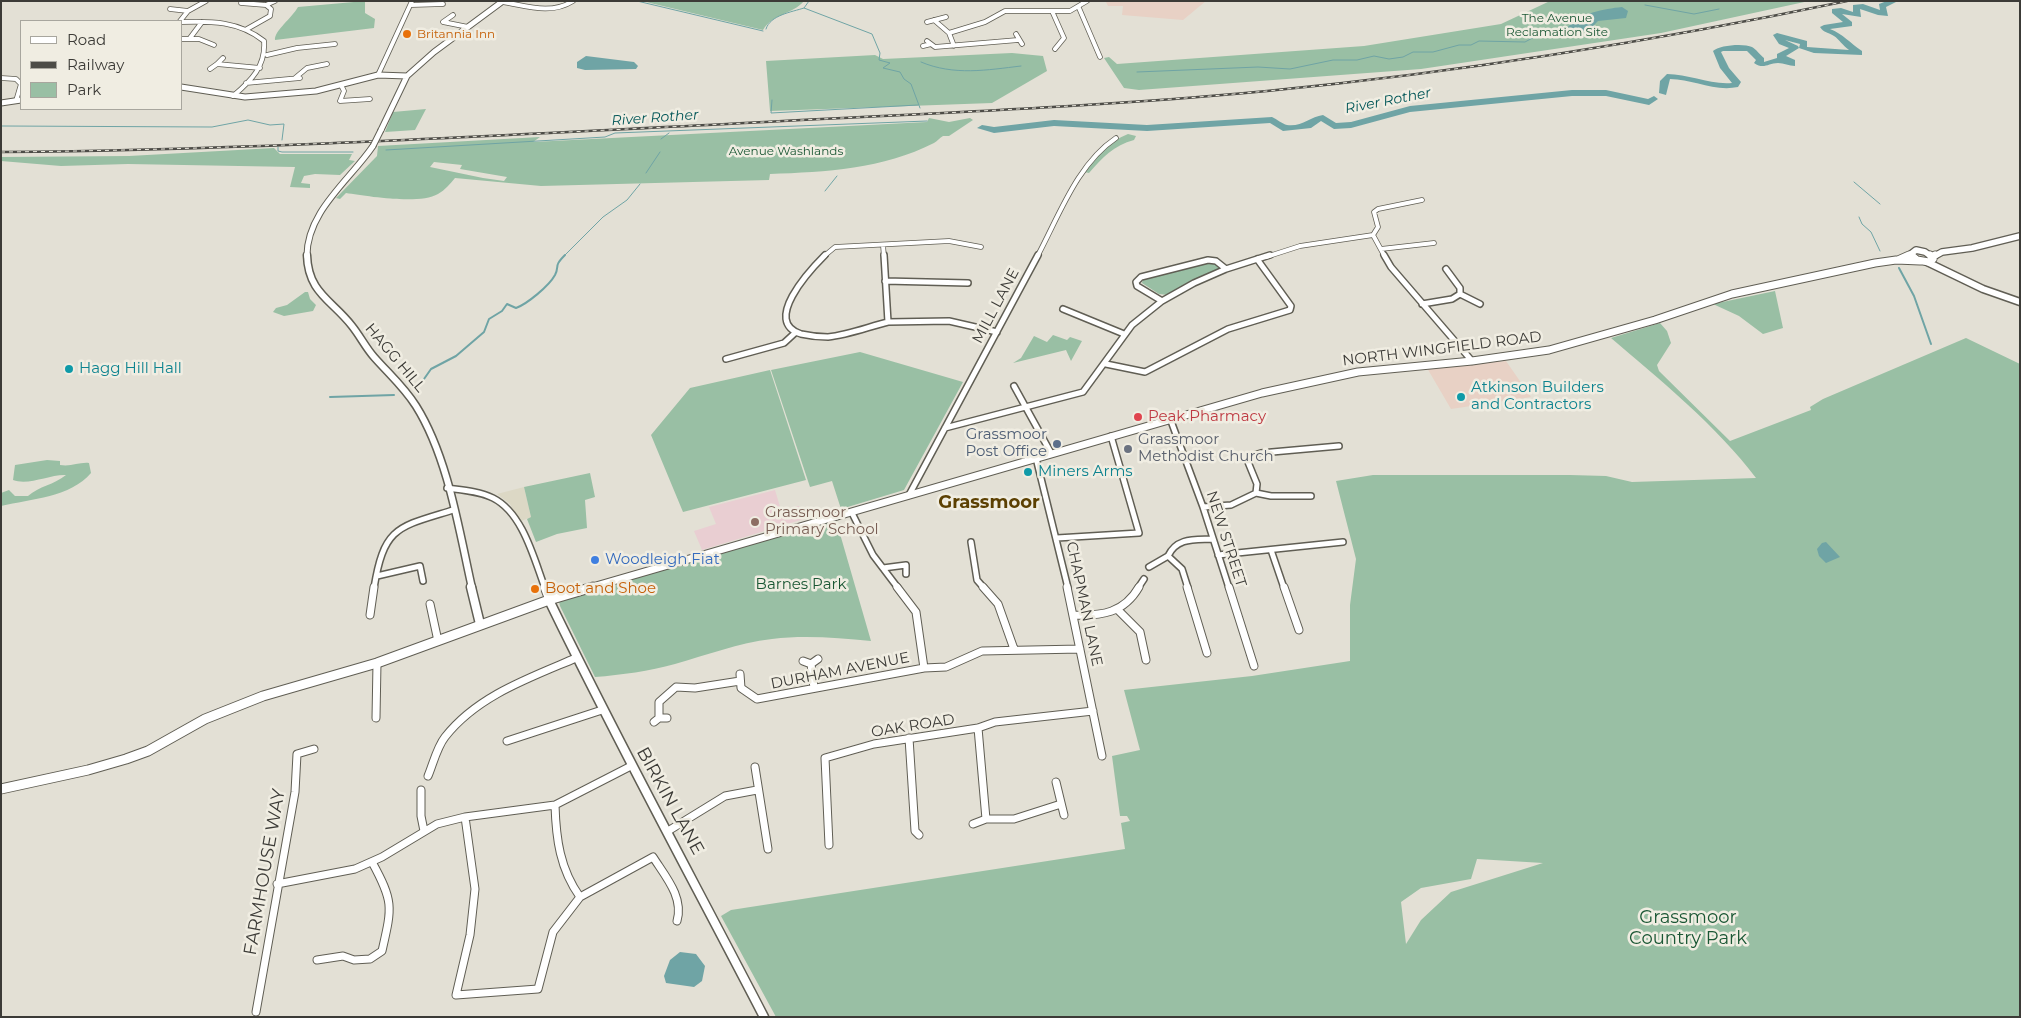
<!DOCTYPE html>
<style>
body{margin:0}
#map{position:relative;width:2021px;height:1018px;overflow:hidden;background:#e3e0d5;font-family:Montserrat,sans-serif}
canvas{display:block}
.frame{position:absolute;inset:0;border:2px solid #3c3b37;pointer-events:none}
.legend{position:absolute;left:20px;top:20px;width:162px;height:90px;box-sizing:border-box;background:#f0ede2;border:1px solid #a8a69e;margin:0;padding:6px 9px;list-style:none;font-size:15px;color:#3c3b37}
.legend li{display:flex;align-items:center;gap:10px;height:25px}
.legend b{width:25px;border:1px solid #a8a69e}
</style>
<div id="map">
<canvas width="2021" height="1018"></canvas>
<div class="frame"></div>
<ul class="legend">
<li><b style="height:6px;background:#fff"></b>Road</li>
<li><b style="height:6px;background:#4d4c47"></b>Railway</li>
<li><b style="height:14px;background:#99bfa4"></b>Park</li>
</ul>
</div>
<script>
const ctx = document.querySelector('canvas').getContext('2d');
ctx.lineJoin = 'round';
function fill(path, color) {
  ctx.fillStyle = color;
  ctx.fill(path, 'evenodd');
}
function stroke(path, color, width, dash) {
  ctx.strokeStyle = color;
  ctx.lineWidth = width;
  ctx.lineCap = dash ? 'butt' : 'round';
  ctx.setLineDash(dash || []);
  ctx.stroke(path);
}
function drawText(font, color, halo, rows, align = 'center') {
  ctx.font = font + ' Montserrat,sans-serif';
  ctx.lineWidth = 5;
  ctx.setLineDash([]);
  ctx.textBaseline = 'middle';
  ctx.strokeStyle = halo;
  ctx.fillStyle = color;
  for (const [text, x, y, turn = 0] of rows) {
    ctx.save();
    ctx.translate(x, y);
    ctx.rotate((+turn || 0) * Math.PI / 180);
    ctx.textAlign = isNaN(turn) ? turn : align;
    if (halo) ctx.strokeText(text, 0, 0);
    ctx.fillText(text, 0, 0);
    ctx.restore();
  }
}
fill(new Path2D(`
 M1206,1L1183,20L1122,15L1123,6H1108L1106,2Z
 M1506,361L1531,397L1451,409L1427,368Z`), '#e8d1c5');
fill(new Path2D(`
 M524,487L531,517L519,522L510,504L497,494Z`), '#dcd8c5');
fill(new Path2D(`
 M775,490L781,510L799,506L804,519L702,550L694,531L716,524L709,507Z`), '#e9ced2');
fill(new Path2D(`
 M365,1V13L375,19L374,28L275,40C274,31 292,18 298,7Z
 M642,1H804C792,15 773,13 763,30Z
 M1550,1H1809L1661,33L1421,69L1139,90L1124,88L1104,58L1109,57L1117,64L1364,46L1501,24Z
 M1012,53L1043,56L1047,71L992,103L770,111L766,61L875,55L883,59Z
 M426,109L415,130L385,132L393,112Z
 M929,118L949,122L970,118L973,120L949,136H943C939,138 938,141 934,143C883,169 826,172 770,174L769,180L541,186L455,178C450,184 445,190 438,194C419,205 367,196 346,193L340,199L336,198L377,156L378,146L540,137L533,142L927,122ZM434,162L462,165L460,169L507,177L504,181L483,178L430,167Z
 M1128,134L1136,136L1134,140C1114,145 1102,158 1089,173L1084,172C1097,155 1108,142 1128,134Z
 M274,148L280,154H352L349,160L355,161L340,175L315,174L304,176L301,183L310,184V188L290,187L295,167L128,164L61,166L1,161V157L129,156Z
 M1205,263L1215,264L1220,268L1168,295L1159,294L1142,283L1143,279Z
 M1775,291L1783,328L1763,334L1739,316L1713,304Z
 M305,292H308L310,299L316,305L313,311L284,316L273,312L276,308L287,305Z
 M1660,323L1667,331L1671,343L1657,365L1659,371L1730,441L1811,410L1810,407L1823,399L1966,338L2020,364V1017H776L721,916L731,910L1125,849L1121,823L1130,821L1127,816H1120L1112,756L1140,750L1124,690L1252,676L1350,661V605L1356,559L1336,481L1373,475H1570L1606,476L1632,482L1756,478C1718,427 1659,379 1611,338ZM1477,859L1543,863L1451,892L1421,920L1406,944L1401,902L1421,888L1471,879Z
 M1053,335L1067,340L1070,337L1082,341L1071,361L1066,350L1013,363L1021,358L1034,336L1047,342Z
 M860,352L963,382L904,490L841,509L832,481L810,487L771,370Z
 M770,370L806,480L683,512L651,435L690,388Z
 M47,460L60,461V465C71,467 79,462 89,463L91,473C71,497 31,499 1,506V493L9,490L15,496H28C39,486 54,485 66,475C50,474 29,486 13,480L15,465Z
 M590,473L595,497L585,500L587,528L557,534L536,542L527,519L531,517L524,487Z
 M836,520L871,641C838,638 805,635 772,639C738,643 707,655 675,664C649,671 622,675 595,677L560,606L559,602L691,561Z`), '#99bfa4');
fill(new Path2D(`
 M1622,7L1628,11L1626,18L1598,21C1588,32 1582,34 1568,27C1580,13 1604,9 1622,7Z
 M586,56L634,62L638,66L636,69L585,70L577,68V62Z
 M1826,542L1840,557L1826,563L1819,556L1817,549L1822,543Z
 M680,952L696,954L705,966L702,981L694,987L666,983L664,976L670,960Z`), '#6fa4a5');
stroke(new Path2D(`
 M637,1L763,31
 M809,1L804,8L872,34L880,53L879,60L890,63L883,68L900,72L904,79L911,84L920,108
 M1645,5L1694,14L1719,9
 M766,29C770,15 792,12 804,8
 M921,62C954,76 987,70 1021,66
 M1137,72L1258,67L1290,69L1333,60H1357L1374,56L1389,59L1403,57L1413,52H1433L1459,45H1471L1479,41L1525,42L1538,35L1562,33L1569,28
 M772,100L771,113L918,105
 M1,126L212,127L248,120L270,125L284,124L282,140
 M661,139L669,133
 M278,147V151L282,152H353
 M386,150L605,137L615,133L927,121
 M646,173L660,152
 M1854,182L1880,204
 M825,191L837,176
 M1859,217L1862,224L1871,232L1880,251
 M563,257L603,217L627,200L640,184`), '#6fa4a5', 1);
stroke(new Path2D(`
 M1899,268L1914,296L1931,344
 M413,387L424,379L431,369L456,356L484,332L489,319L502,311L507,304L516,308C527,304 549,286 555,275C560,265 553,267 565,255
 M330,397L394,395`), '#6fa4a5', 2);
fill(new Path2D(`
 M1887,1H1898L1886,7L1888,16L1878,15L1860,9L1861,17L1842,14L1852,22V26L1830,29C1843,34 1850,43 1862,51V55L1814,53L1799,48L1786,56L1795,60V66C1789,66 1784,63 1778,63C1768,63 1764,70 1754,63L1756,60L1747,51H1723L1721,52L1729,68L1741,82L1738,87C1714,92 1693,79 1670,79L1666,95L1659,93L1660,81L1667,74C1689,74 1710,85 1732,83L1720,68L1713,51C1719,45 1744,43 1752,47C1756,49 1760,55 1764,58V62L1777,58V54L1789,48L1779,44L1773,35L1777,33L1807,41V47L1849,50C1843,46 1839,39 1834,36C1828,32 1824,33 1820,27L1824,25L1843,22L1832,13V9L1841,8L1853,12V5L1863,4L1880,10L1879,4ZM1785,40L1800,44L1799,48L1798,46Z
 M1572,90H1606L1648,99L1654,96L1658,99L1649,105L1606,96H1572L1410,112L1351,128L1334,129L1321,121L1311,128L1283,131L1270,123L1147,131L1054,126L994,133L977,128L982,125L994,127L1054,120L1147,125L1272,117C1277,119 1282,124 1287,125C1302,127 1310,117 1323,115L1336,123L1351,122L1410,106Z`), '#6fa4a5');
const minorFar2 = new Path2D(`
 M503,2C527,6 551,15 573,1
 M241,3L266,5L275,1
 M411,5L443,4
 M1079,8L1100,57
 M170,9L188,11
 M1052,11L1064,38L1055,49
 M453,15L443,22L468,27
 M934,20L949,33L954,46
 M180,21L188,11L206,1
 M181,22C211,21 239,21 264,41C266,66 251,81 233,96
 M927,22L946,17
 M247,29L270,16L271,9L266,5
 M949,33L985,22L1005,11H1070L1087,1
 M1016,34L1022,44
 M190,38L202,22
 M181,39H199L214,45
 M927,41L935,47L1018,40
 M923,46L931,44
 M267,55L297,48L335,44
 M217,64L223,58
 M210,69L217,64L260,68
 M378,75L412,1
 M1,78L16,79L21,84
 M295,78L307,68L327,64
 M246,83L300,78
 M341,85L344,91L340,101L370,99
 M16,101L21,84
 M1373,235L1385,257
 M1373,235L1378,227L1374,212L1378,209L1422,200
 M883,245L884,257
 M1381,249L1434,243
 M823,257L835,247L949,241L981,247
 M1037,257C1059,216 1077,164 1116,138
 M1266,257L1300,246L1373,235`);
const minorFar1 = new Path2D(`
 M825,255C809,271 762,322 801,334C810,336 819,337 828,337C848,335 868,327 888,322
 M884,255L888,322L949,321L997,332
 M1384,255L1391,267L1472,361
 M885,281L968,283
 M1460,294L1480,304
 M1162,301L1137,286L1136,282L1141,277L1208,260L1216,261L1226,269
 M1422,304L1452,299L1460,294V288L1446,269
 M1063,309L1124,334
 M726,359L784,343L796,332
 M1106,364L1145,372L1228,329L1290,310L1291,306L1257,259
 M1014,386L1051,453
 M1171,421L1203,507L1229,588
 M945,428L1083,392L1132,325L1162,301L1194,283L1226,269L1270,255
 M1036,458L1068,588
 M447,488C462,490 479,491 493,498C523,513 534,559 545,588
 M1256,493L1271,496H1311
 M909,495L1038,255
 M1203,507L1231,505L1256,493L1257,484L1248,462L1251,456L1261,453L1339,446
 M852,513L873,555L898,588
 M1057,538L1139,533L1111,436
 M971,542L977,580L984,588
 M1271,550L1284,588
 M1218,555L1343,542
 M1149,567L1168,556
 M883,568L906,565V574
 M377,576L420,566L423,581
 M374,588C384,526 398,527 453,510
 M1138,588L1144,579
 M1188,588L1182,569L1168,556C1177,537 1195,540 1213,539`);
const minor = new Path2D(`
 M544,587L549,600
 M897,587L916,612L924,668L946,667L982,651L1080,649
 M983,587L998,604L1014,649
 M1067,587L1102,756
 M1187,587L1207,653
 M1229,587L1254,666
 M1284,587L1299,630
 M430,604L438,641
 M1118,610L1140,632L1146,660
 M370,615L374,587
 M1074,615C1102,616 1124,613 1139,587
 M803,661L811,664L818,659
 M811,664L814,688
 M740,674L741,688L757,699L924,668
 M376,718L377,663
 M659,718V702L676,687L695,688L740,681
 M654,722L659,718H667
 M978,728L986,819H1014L1061,804
 M909,738L915,831L919,835
 M507,741L602,710
 M755,767L768,849
 M428,776C433,764 437,747 445,737C477,696 529,678 576,658
 M1056,782L1064,815
 M421,790V816L424,831
 M465,817L475,889L470,935L456,995L538,989L553,932L580,897C560,869 556,839 555,805
 M973,824L986,819
 M668,831L725,796L757,790
 M829,845L825,758L874,744L978,728L995,722L1093,711
 M277,884L355,869L382,857L437,824L465,817L555,805L631,766
 M580,897L653,857C665,876 684,897 677,921
 M317,960L343,956L354,960L370,959L382,951C392,907 394,902 372,862
 M256,1012L295,792L297,754L314,749`);
const tertiaryFar2 = new Path2D(`
 M181,87L245,97L316,91L378,75L407,76
 M1,103L21,100
 M381,130L407,76L434,52L503,1
 M307,257C306,212 350,180 373,146`);
const tertiaryFar1 = new Path2D(`
 M307,255C308,293 332,300 352,326C360,336 366,348 374,357C389,374 404,387 416,406C448,457 459,530 472,588
 M1927,262L1983,289L2020,302`);
const tertiary = new Path2D(`
 M471,587L480,624
 M549,600C617,741 692,878 764,1017`);
const secondaryFar2 = new Path2D(`
 M1911,255L1913,257
 M1907,257L1916,250L1925,252L1932,257
 M1933,257L1942,252L1972,248L2020,236`);
const secondaryFar1 = new Path2D(`
 M1911,255L1917,260L1929,262L1933,259L1930,255
 M1932,257L1935,255
 M1900,259L1909,255
 M589,588L1262,393L1358,372L1472,361L1549,350L1655,320L1732,294L1875,263L1896,260L1920,261`);
const secondary = new Path2D(`
 M1,789L88,770L126,759L148,751L205,719L263,696L377,663L549,600L593,587`);
stroke(minorFar2, '#605e54', 5.5);
stroke(minorFar1, '#605e54', 8);
stroke(minor, '#605e54', 9);
stroke(tertiaryFar2, '#605e54', 7);
stroke(tertiaryFar1, '#605e54', 9);
stroke(tertiary, '#605e54', 11);
stroke(secondaryFar2, '#605e54', 8);
stroke(secondaryFar1, '#605e54', 9);
stroke(secondary, '#605e54', 11);
stroke(minorFar2, '#fff', 4);
stroke(minorFar1, '#fff', 5);
stroke(minor, '#fff', 7);
stroke(tertiaryFar2, '#fff', 5);
stroke(tertiaryFar1, '#fff', 6);
stroke(tertiary, '#fff', 8);
stroke(secondaryFar2, '#fff', 5.5);
stroke(secondaryFar1, '#fff', 7);
stroke(secondary, '#fff', 9);
const rail = new Path2D(`
 M1,152C243,150 485,136 727,124C907,114 1088,108 1267,91C1462,72 1655,41 1847,1`);
stroke(rail, '#4d4c47', 2.5);
stroke(rail, '#f0ede2', 1, [4]);
const tertiaryBridge = new Path2D(`
 M373,146L381,130`);
stroke(tertiaryBridge, '#605e54', 7, []);
stroke(tertiaryBridge, '#fff', 5);
for (const [x, y, r, color] of [
 [407,34,5,"#e8710a"],
 [69,369,5,"#0f9aa8"],
 [1461,397,5,"#0f9aa8"],
 [1138,417,5,"#e0444e"],
 [1057,444,5,"#5c6f8a"],
 [1128,449,5,"#6b7280"],
 [1028,472,5,"#0f9aa8"],
 [755,522,5,"#8d6e63"],
 [595,560,5,"#3f7fe0"],
 [535,589,5,"#e8710a"]
]) {
  const dot = new Path2D();
  dot.arc(x, y, r, 0, 2 * Math.PI);
  ctx.fillStyle = color;
  ctx.fill(dot);
  stroke(dot, '#f0ede2', 2);
}
drawText('12px', '#1a5734', '#f0ede2', [
 ["The Avenue",1557,18],
 ["Reclamation Site",1557,32],
 ["Avenue Washlands",786,151]
]);
drawText('12px', '#c56008', '#f0ede2', [
 ["Britannia Inn",417,34]
], 'left');
drawText('italic 14px', '#035758', '#f0ede2', [
 ["River Rother",1388,101,-11],
 ["River Rother",655,118,-4]
]);
drawText('15px', '#3c3b37', '#f0ede2', [
 ["MILL LANE",996,306,-62],
 ["NORTH WINGFIELD ROAD",1442,349,-7],
 ["HAGG HILL",395,358,50],
 ["NEW STREET",1226,539,72],
 ["CHAPMAN LANE",1084,604,78],
 ["DURHAM AVENUE",840,671,-11],
 ["OAK ROAD",913,726,-9]
]);
drawText('15px', '#0d838f', '#f0ede2', [
 ["Hagg Hill Hall",79,369],
 ["Atkinson Builders",1471,388],
 ["and Contractors",1471,405],
 ["Miners Arms",1038,472]
], 'left');
drawText('15px', '#be3a42', '#f0ede2', [
 ["Peak Pharmacy",1148,417]
], 'left');
drawText('15px', '#4e5e75', '#f0ede2', [
 ["Grassmoor",1047,435],
 ["Post Office",1047,452]
], 'right');
drawText('15px', '#5b616d', '#f0ede2', [
 ["Grassmoor",1138,440],
 ["Methodist Church",1138,457]
], 'left');
drawText('15px', '#785e54', '#f0ede2', [
 ["Grassmoor",765,513],
 ["Primary School",765,530]
], 'left');
drawText('15px', '#366cbe', '#f0ede2', [
 ["Woodleigh Fiat",605,560]
], 'left');
drawText('15px', '#1a5734', '#f0ede2', [
 ["Barnes Park",801,585]
]);
drawText('15px', '#c56008', '#f0ede2', [
 ["Boot and Shoe",545,589]
], 'left');
drawText('bold 18px', '#5c4002', '#f0ede2', [
 ["Grassmoor",989,503]
]);
drawText('18px', '#3c3b37', '#f0ede2', [
 ["BIRKIN LANE",670,801,61],
 ["FARMHOUSE WAY",265,872,-80]
]);
drawText('18px', '#1a5734', '#f0ede2', [
 ["Grassmoor",1688,918],
 ["Country Park",1688,939]
]);
</script>
